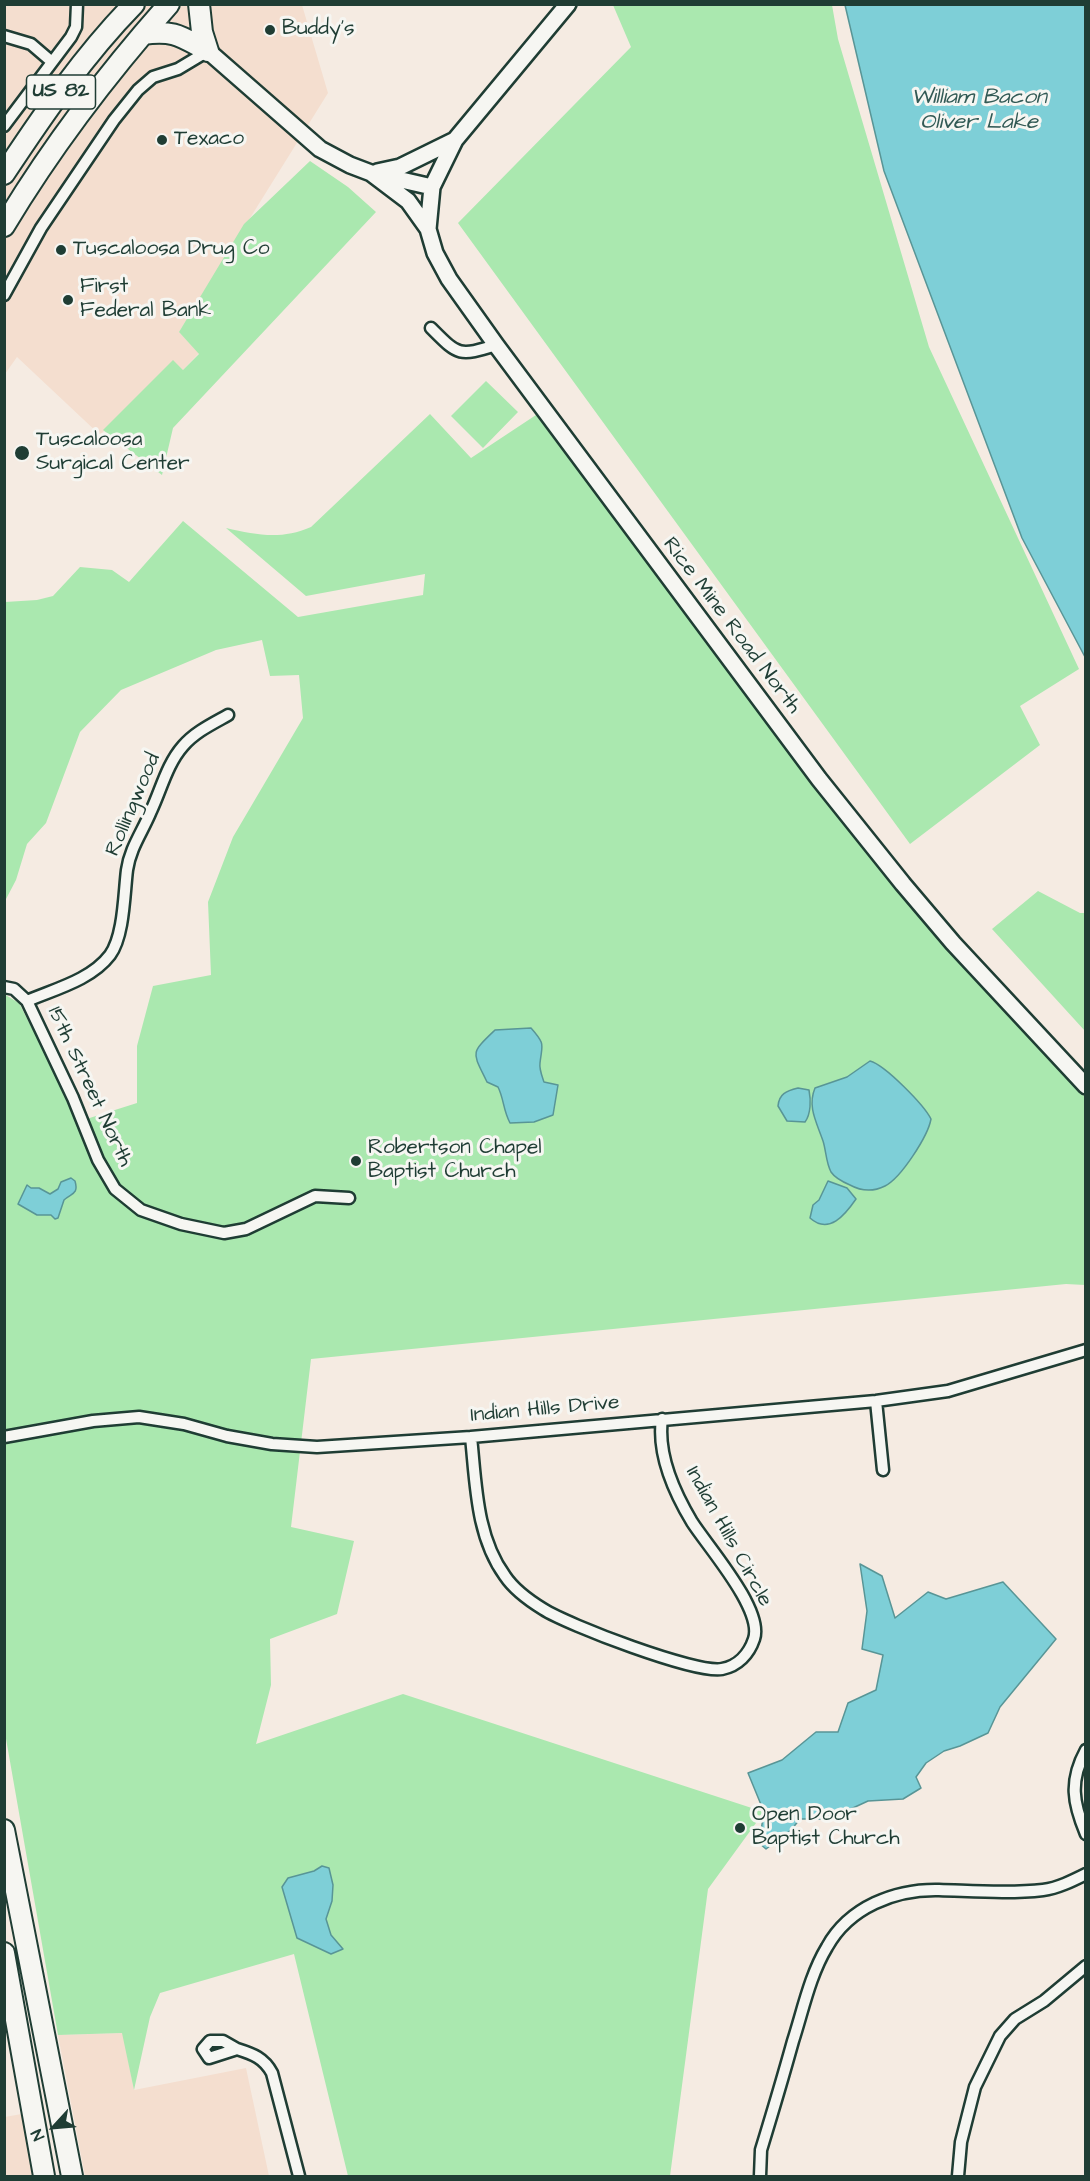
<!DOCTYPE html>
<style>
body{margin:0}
#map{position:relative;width:1090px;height:2181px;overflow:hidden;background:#f5ebe2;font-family:"Architects Daughter",sans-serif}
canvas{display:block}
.frame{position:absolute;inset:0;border:6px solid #1f3d34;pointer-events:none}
.north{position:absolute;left:24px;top:2097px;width:60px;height:60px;-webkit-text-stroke:4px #f6f6f2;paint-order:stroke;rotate:244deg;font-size:16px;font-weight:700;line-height:24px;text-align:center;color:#1f3d34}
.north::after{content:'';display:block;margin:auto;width:21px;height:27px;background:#1f3d34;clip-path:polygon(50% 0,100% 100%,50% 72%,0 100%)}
</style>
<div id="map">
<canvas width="1090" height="2181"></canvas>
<div class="frame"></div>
<div class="north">N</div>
</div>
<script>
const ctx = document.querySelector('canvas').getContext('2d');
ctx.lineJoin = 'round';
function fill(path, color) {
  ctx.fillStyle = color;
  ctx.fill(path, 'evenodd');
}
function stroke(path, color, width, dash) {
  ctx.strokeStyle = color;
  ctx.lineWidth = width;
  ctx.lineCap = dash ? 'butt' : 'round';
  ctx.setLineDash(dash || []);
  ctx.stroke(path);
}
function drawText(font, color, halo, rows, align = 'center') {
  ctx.font = font + ' "Architects Daughter",sans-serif';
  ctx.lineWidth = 6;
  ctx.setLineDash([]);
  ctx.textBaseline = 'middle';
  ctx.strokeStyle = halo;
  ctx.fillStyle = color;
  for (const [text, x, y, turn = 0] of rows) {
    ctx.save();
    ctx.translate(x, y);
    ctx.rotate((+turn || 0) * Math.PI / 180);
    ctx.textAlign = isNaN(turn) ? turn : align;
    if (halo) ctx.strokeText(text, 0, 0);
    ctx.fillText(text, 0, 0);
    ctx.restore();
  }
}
fill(new Path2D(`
 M5,5H302L328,93L179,332L199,353L183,370L173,361L100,435L17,357L5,374Z
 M123,2033L134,2090L246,2068L269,2176H85L58,2035Z
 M27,2113L38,2176H5V2117Z`), '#f4decf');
fill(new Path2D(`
 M613,5H832L838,39L929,347L1079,669L1020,706L1040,745L910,844L458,223L631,47Z
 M310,161L348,187L376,212L173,428L162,475L103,430L173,360L183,370L199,354L179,332L244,224Z
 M486,381L518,412L483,448L451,416Z
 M430,414L471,458L536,415L836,813L945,948L1085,1097V1285L1066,1284L311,1359L291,1527L354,1541L337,1614L270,1639L271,1685L256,1744L403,1694L764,1812L708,1889L670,2176H348L294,1954L160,1993L150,2017L134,2090L122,2033L58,2035L5,1733L4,994L19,1003L62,1086L77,1122L137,1103V1046L153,986L211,975L208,902L233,837L303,718L299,675L270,676L262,640L216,650L121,690L80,732L46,823L27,844L16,880L5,901L4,788L6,767L4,761L5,602L37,600L53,596L80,567L112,570L129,582L183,521L298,617L423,595L425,574L306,596L226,528C257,535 281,540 311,527Z
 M1038,891L1080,913H1085V1031L992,929Z`), '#aae8af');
const water = new Path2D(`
 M845,5H1085V657L1022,538L884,171Z
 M531,1028C546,1045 542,1044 540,1063C539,1069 542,1076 544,1082L558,1085L553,1115L534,1122L510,1123C503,1110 504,1099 498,1087L487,1082C472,1051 470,1054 495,1030Z
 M870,1061C885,1065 924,1105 931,1119C928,1136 901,1178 885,1186C873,1192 861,1191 850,1185C843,1182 835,1178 831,1172C826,1163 826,1150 823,1141C817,1123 807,1107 815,1088L847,1077Z
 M798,1088L809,1090C811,1100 811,1114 805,1122L787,1121L778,1106C779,1094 786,1091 798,1088Z
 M71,1178L75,1181C79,1195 71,1193 64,1200L58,1218L55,1219L51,1215H37L18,1204L27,1185L31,1188H39L50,1194L58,1189L61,1182Z
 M828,1181L847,1188L856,1199C845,1215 829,1235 810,1218L813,1205L819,1200Z
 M860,1564L882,1576L895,1618L928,1592L946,1599L1003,1582L1056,1639L1000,1707L988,1733L960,1746L944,1751L926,1763L916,1777L921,1788L903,1799L868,1801L829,1819H800L791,1830L766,1849L759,1843L764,1812L748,1773L782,1760L816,1732H838L848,1703L876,1690L883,1655L862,1649L867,1611Z
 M322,1866L329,1868L333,1885L332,1901L326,1919L331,1935L343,1949L331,1954L297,1938L282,1887L288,1878L314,1871Z`);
fill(water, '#7ecfd7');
stroke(water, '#589596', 1.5);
const street = new Path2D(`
 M4,36L31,44L52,62
 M4,126L71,37L76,27L77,4
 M4,295L41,228L114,120L138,90L153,77L178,69L208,51
 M431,328C458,355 458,357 496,345
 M4,987L14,989L27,1001L73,1098L98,1160L115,1189L141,1210L181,1224L224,1233L246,1229L315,1196L349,1198
 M27,1001C55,989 91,980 110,955C124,936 124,894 127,870C130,848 143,831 151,811C161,790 167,764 183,746C195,732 212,724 228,715
 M876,1401L883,1470
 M4,1437L93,1421L139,1417L184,1424L227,1436L272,1444L317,1447L471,1437L876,1401L948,1391L1086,1350
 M471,1437C476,1484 476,1536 505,1576C513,1588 530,1601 543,1609C568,1625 696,1674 722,1669C738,1666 749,1654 754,1639C764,1610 708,1547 692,1522C674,1492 657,1454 662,1419
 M1086,1750C1069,1781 1073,1803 1086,1834
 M210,2041H223L237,2049L209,2058L203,2049Z
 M237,2049C253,2054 264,2058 272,2073L299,2176
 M760,2176L761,2150C772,2114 783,2077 793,2041C803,2010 810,1975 827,1947C849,1907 895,1889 939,1890C973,1891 1009,1894 1043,1890C1058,1888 1072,1881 1086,1874
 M958,2176L961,2142L975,2087L1000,2036L1015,2019L1044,2001L1086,1966`);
const secondary = new Path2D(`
 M208,51L320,149L350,165L371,173L432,187
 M377,172L400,167L455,140
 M371,173L408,201L428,229L435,253L449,279L496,345L819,779L903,884L953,943L1086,1086
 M428,229L432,187L455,140L568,4`);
const highway = new Path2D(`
 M199,4L202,32L208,51
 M143,34C175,30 180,36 208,51
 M4,174C43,115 84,55 134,4
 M4,226C52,146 107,74 169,4
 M4,1830L72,2176
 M4,1953L44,2176`);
stroke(street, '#1f3d34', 15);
stroke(secondary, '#1f3d34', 20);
stroke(highway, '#1f3d34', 24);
stroke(street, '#f6f6f2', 10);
stroke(secondary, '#f6f6f2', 15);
stroke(highway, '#f6f6f2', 20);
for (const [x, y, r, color] of [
 [270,30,6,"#1f3d34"],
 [162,140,6,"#1f3d34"],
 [61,250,6,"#1f3d34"],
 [68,300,6,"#1f3d34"],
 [22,453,8,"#1f3d34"],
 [356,1161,6,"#1f3d34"],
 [740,1828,6,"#1f3d34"]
]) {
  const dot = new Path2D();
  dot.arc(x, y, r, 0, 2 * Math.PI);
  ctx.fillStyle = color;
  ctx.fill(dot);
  stroke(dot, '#f6f6f2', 2);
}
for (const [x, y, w] of [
 [61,92,69]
]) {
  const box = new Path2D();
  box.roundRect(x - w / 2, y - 17, w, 34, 4.5);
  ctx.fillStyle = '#f6f6f2';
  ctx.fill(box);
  stroke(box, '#1f3d34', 1.5);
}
drawText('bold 20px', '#1f3d34', null, [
 ["US 82",61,92]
]);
drawText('21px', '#1f3d34', '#f6f6f2', [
 ["Buddy's",282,30],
 ["Texaco",174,140],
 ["Tuscaloosa Drug Co",73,250],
 ["First",80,288],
 ["Federal Bank",80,312],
 ["Tuscaloosa",36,441],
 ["Surgical Center",36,465],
 ["Robertson Chapel",368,1149],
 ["Baptist Church",368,1173],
 ["Open Door",752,1816],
 ["Baptist Church",752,1840]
], 'left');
drawText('21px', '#1f3d34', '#f6f6f2', [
 ["Rice Mine Road North",731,626,53],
 ["Rollingwood",134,805,-67],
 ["15th Street North",89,1087,65],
 ["Indian Hills Drive",545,1410,-5],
 ["Indian Hills Circle",728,1537,61]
]);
drawText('italic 22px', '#325a55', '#f6f6f2', [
 ["William Bacon",979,98],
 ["Oliver Lake",979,123]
]);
</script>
